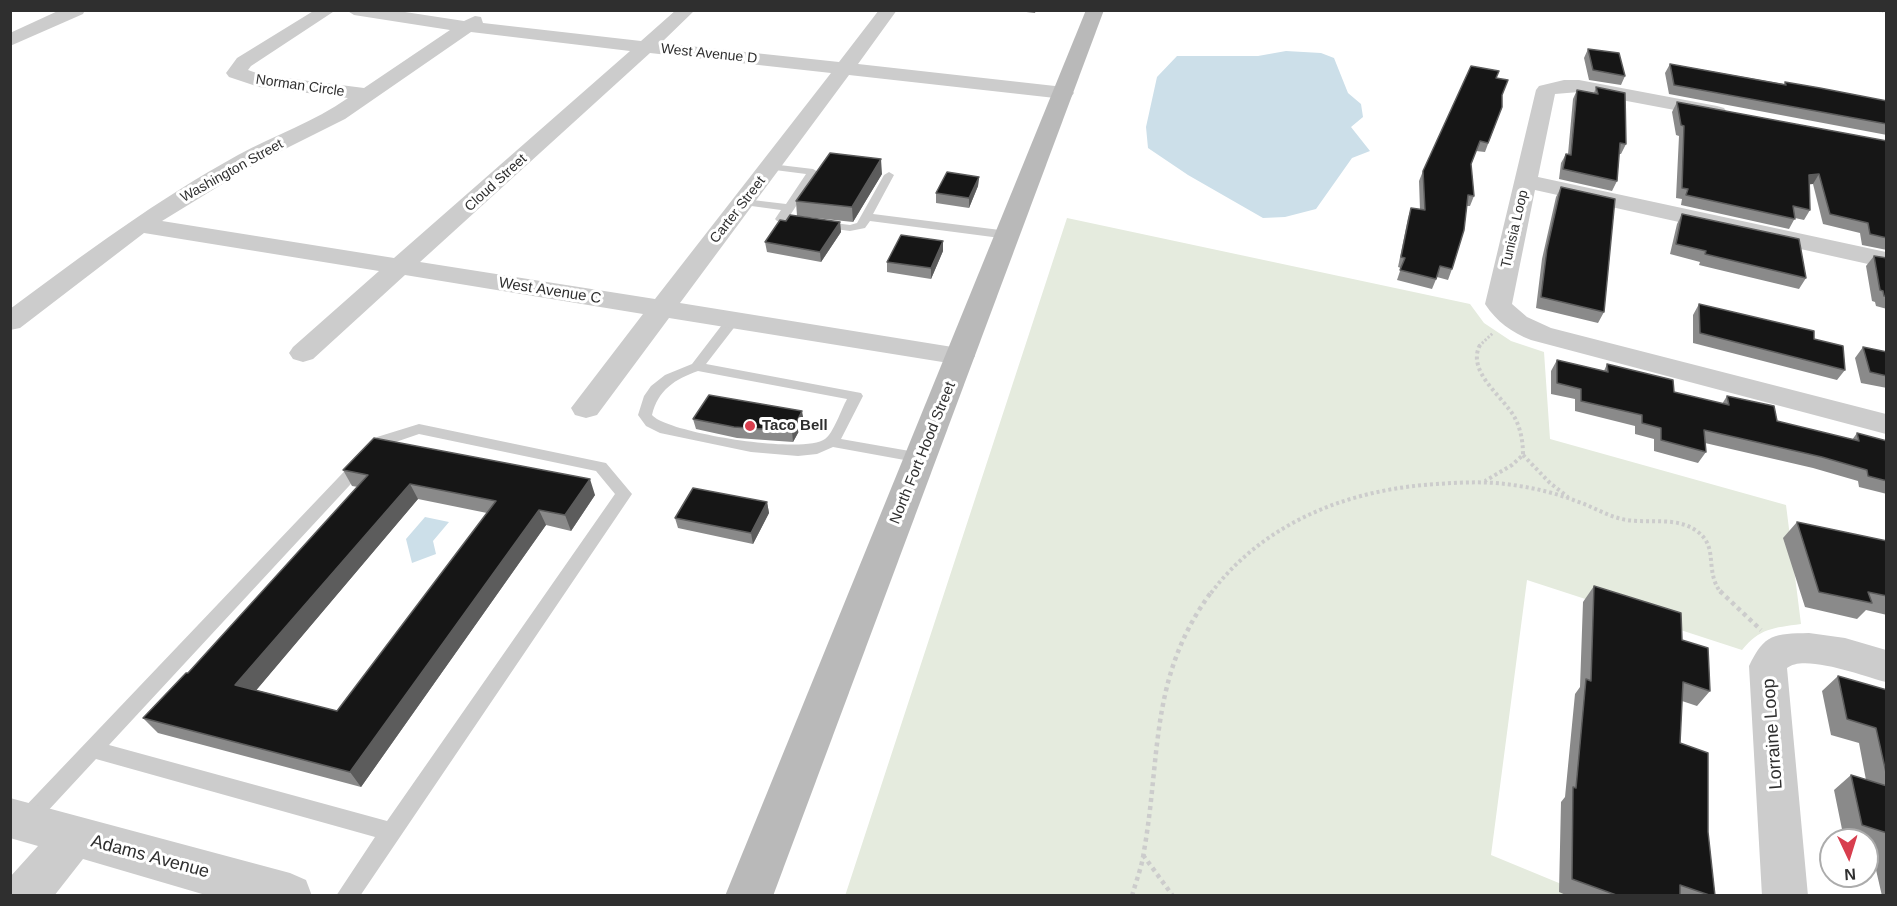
<!DOCTYPE html>
<style>
body{margin:0}
#map{position:relative;width:1897px;height:906px;overflow:hidden;background:#fff;font-family:Helvetica,sans-serif}
canvas{display:block}
.frame{position:absolute;inset:0;border:12px solid #2f2f2f;pointer-events:none}
.north{position:absolute;left:1819px;top:828px;width:60px;height:60px;box-sizing:border-box;background:#fff;border:2px solid #acacac;border-radius:50%;rotate:176deg;font-size:16px;font-weight:700;line-height:24px;text-align:center;color:#2f2f2f}
.north::after{content:'';display:block;margin:auto;width:21px;height:27px;background:#d83e4e;clip-path:polygon(50% 0,100% 100%,50% 72%,0 100%)}
</style>
<div id="map">
<canvas width="1897" height="906"></canvas>
<div class="frame"></div>
<div class="north">N</div>
</div>
<script>
const ctx = document.querySelector('canvas').getContext('2d');
ctx.lineJoin = 'round';
function fill(path, color) {
  ctx.fillStyle = color;
  ctx.fill(path, 'evenodd');
}
function stroke(path, color, width, dash) {
  ctx.strokeStyle = color;
  ctx.lineWidth = width;
  ctx.lineCap = dash ? 'butt' : 'round';
  ctx.setLineDash(dash || []);
  ctx.stroke(path);
}
function drawText(font, color, halo, rows, align = 'center') {
  ctx.font = font + ' Helvetica,sans-serif';
  ctx.lineWidth = 6;
  ctx.setLineDash([]);
  ctx.textBaseline = 'middle';
  ctx.strokeStyle = halo;
  ctx.fillStyle = color;
  for (const [text, x, y, turn = 0] of rows) {
    ctx.save();
    ctx.translate(x, y);
    ctx.rotate((+turn || 0) * Math.PI / 180);
    ctx.textAlign = isNaN(turn) ? turn : align;
    if (halo) ctx.strokeText(text, 0, 0);
    ctx.fillText(text, 0, 0);
    ctx.restore();
  }
}
fill(new Path2D(`
 M1067,218L1470,304L1484,323L1511,341L1544,352L1550,439L1786,505L1801,624C1773,628 1760,628 1742,650L1527,580L1491,855L1588,895L845,896Z`), '#e5ebde');
fill(new Path2D(`
 M1286,51L1321,53L1334,58L1348,93L1361,104L1363,117L1351,127L1370,151L1352,158L1316,209L1285,217L1263,218L1188,175L1148,148L1146,127L1157,77L1177,56H1258Z
 M425,517L449,522L433,541L436,554L412,563L406,539Z`), '#ccdfe9');
stroke(new Path2D(`
 M1873,10L1886,12`), '#ccc', 2, [1.5, 1.5]);
stroke(new Path2D(`
 M1479,346L1493,333`), '#ccc', 3, [2, 2]);
stroke(new Path2D(`
 M1480,345C1466,372 1503,396 1515,418C1521,430 1523,442 1523,455L1512,465L1485,481
 M1523,455L1550,483L1568,497
 M1211,593C1265,521 1351,489 1437,484C1465,482 1492,481 1519,486C1539,489 1558,494 1576,501C1591,506 1604,514 1618,518C1644,526 1675,514 1698,532C1719,548 1704,570 1721,593`), '#ccc', 4, [3, 3]);
stroke(new Path2D(`
 M1720,591L1761,630
 M1143,855L1173,896
 M1132,896C1136,881 1142,867 1144,851C1161,755 1149,676 1212,591`), '#ccc', 4.5, [4, 4]);
fill(new Path2D(`
 M771,164L813,169L818,172L789,217L850,225L857,223L884,175L889,172L894,175L873,214L1008,231L1014,235L1008,239L870,221L865,228L850,231L777,221L775,219L781,210L744,205L738,202L744,199L786,204L806,174L767,169V165Z
 M733,316L740,320L706,364L861,393L863,396L841,439L921,453L926,454L929,458L926,462L921,463L833,447L817,454L798,456L751,452L660,433L646,426L638,415L644,396L651,386L665,375L692,364L728,317ZM698,371L847,399C842,408 833,434 825,439C804,455 667,433 652,415C658,390 675,379 698,371Z
 M419,424L606,463L632,494L360,896H336L375,837L96,759L32,828L25,831L18,828L15,821L18,814L377,437ZM419,434L596,471L615,494L387,821L109,745L387,445Z`), '#ccc');
fill(new Path2D(`
 M315,10H336L251,66L248,70L262,75L364,88L450,30L354,15L346,10H392L464,21L475,16L481,17L483,23L641,41L676,10H695L661,43L839,62L879,10H897L858,64L1064,87L1071,89L1074,93L1071,97L1064,99L849,75L680,303L971,350L975,356L971,362L961,365L669,318L597,415L586,418L575,415L571,408L643,314L405,275L313,359L303,362L293,359L289,353L293,347L379,271L144,233L20,328L10,330V309C84,254 158,199 238,155C275,135 314,122 348,98L259,87L229,77L226,73L237,58ZM471,32L630,51L394,258L162,221L255,164L345,119ZM650,53L831,73L655,299L420,262Z
 M1564,80H1579L1717,106L1724,108L1727,112L1724,116L1717,118L1579,92L1555,94L1538,177L1886,252V268L1535,190L1512,304L1527,317L1551,328L1886,414V434L1531,340C1511,332 1497,322 1485,304L1536,90L1539,86Z
 M1809,633L1845,638L1886,650V682C1866,677 1804,653 1787,668L1808,896H1762L1749,666C1765,633 1774,634 1809,633Z
 M10,798L290,873L306,880L312,896H209L83,859L54,896H10V877L38,846L10,838Z`), '#ccc');
fill(new Path2D(`
 M60,10H85L83,14L10,46V33Z`), '#ccc');
fill(new Path2D(`
 M1086,10H1104L773,896H725Z`), '#b9b9b9');
fill(new Path2D(`
 M1009,10H1036L1035,13Z
 M1588,49L1625,76L1621,85L1589,80L1584,58Z
 M1670,64L1784,84L1785,82L1887,101V135L1669,94L1665,73Z
 M1497,78L1502,95V107L1485,152L1476,151L1471,165L1474,196L1470,206H1467L1452,269L1448,280L1437,277L1432,289L1397,280L1401,268L1398,267L1408,218L1411,208L1420,210L1419,181L1423,171Z
 M1596,87L1626,144L1621,154H1619L1617,181L1612,191L1559,179L1561,163L1566,154H1568L1573,99L1577,90L1594,93Z
 M1677,102L1887,141V250L1862,245L1860,233L1823,224L1813,184H1810V210L1804,220L1795,218L1789,229L1681,205L1682,199L1676,198L1679,136L1676,135L1672,112Z
 M882,174L853,222L797,216L796,201Z
 M979,177L978,186L969,208L936,203V193Z
 M1561,187L1604,312L1598,323L1536,308L1542,259L1556,197Z
 M1682,214L1806,278L1799,289L1699,265L1700,262L1670,254L1677,224Z
 M786,221L840,222L841,232L821,262L767,252L765,242Z
 M943,241V251L931,279L887,272V262Z
 M1874,256L1887,258V309L1876,306L1875,302L1872,301L1866,266Z
 M1699,304L1814,339L1845,370L1837,380L1693,343V315Z
 M1863,347L1887,352V388L1861,383L1855,358Z
 M1557,360L1604,371L1607,364L1674,392L1722,404L1727,396L1777,421L1852,440L1857,433L1887,441V494L1859,487L1858,481L1813,468L1705,443L1706,452L1698,463L1654,451V439L1635,434V426L1575,411V399L1551,394V371Z
 M693,419L804,422L793,442L737,438L696,429Z
 M343,470L595,495L571,531L546,525L361,787L158,733L143,718L188,673L358,487L352,486ZM418,499L487,513L337,711L256,690Z
 M767,502L769,513L753,544L678,528L675,518Z
 M1797,522L1887,541V615L1866,610L1857,619L1805,607L1783,538Z
 M1594,586L1682,640L1710,691L1697,706L1682,701L1680,743L1708,832L1715,896H1568L1559,892L1561,802L1565,797L1575,694L1580,687L1583,602Z
 M1838,676L1887,690V896H1882L1871,848L1867,847V840L1844,839L1834,790L1851,775L1866,780L1859,743L1831,735L1822,691Z`), '#8a8a8a');
fill(new Path2D(`
 M881,159L882,174L853,222L852,207Z
 M1819,174L1813,184L1803,185L1809,175Z
 M979,177L978,186L969,208V198Z
 M840,222L841,232L821,262L820,252Z
 M943,241V251L931,279V268Z
 M802,411L804,422L793,442L792,431Z
 M590,479L595,495L571,531L565,515Z
 M410,484L418,499L248,700L235,685Z
 M767,502L769,513L753,544L751,533Z
 M539,510L546,525L361,787L350,772Z`), '#5c5c5c');
const building = new Path2D(`
 M1588,49L1619,53L1625,76L1593,70Z
 M1670,64L1786,85L1785,82L1820,88L1887,101V124L1674,85Z
 M1471,66L1499,71L1496,78L1508,80L1502,95V107L1488,143L1480,141L1471,164L1474,196L1468,195L1464,230L1452,269L1440,266L1436,279L1400,270L1405,258L1401,257L1411,208L1425,210L1423,171Z
 M1596,87L1625,93L1626,144L1620,143L1617,181L1563,169L1566,154L1571,155L1577,90L1598,94Z
 M1677,102L1887,141V238L1870,234L1868,223L1830,214L1819,174L1809,175L1810,210L1793,206L1795,219L1686,195L1688,189L1682,188L1684,126L1681,125Z
 M830,153L881,159L852,207L796,201Z
 M947,172L979,177L969,198L936,193Z
 M1561,187L1615,199L1604,312L1541,297L1547,249Z
 M1682,214L1799,239L1806,278L1705,254L1706,251L1676,244Z
 M790,215L840,222L820,252L765,242L780,220L786,221Z
 M901,235L943,241L931,268L887,262Z
 M1874,256L1887,258V296H1884L1883,291L1880,290Z
 M1699,304L1814,331V339L1843,346L1845,370L1700,333Z
 M1863,347L1887,352V376L1870,372Z
 M1557,360L1608,372L1607,364L1673,380L1674,392L1729,405L1727,396L1774,406L1777,421L1859,441L1857,433L1887,441V481L1868,476L1867,470L1822,457L1704,430L1706,452L1661,440V428L1642,423V415L1581,401V389L1557,383Z
 M709,395L802,411L792,431L734,427L693,419Z
 M374,438L590,479L565,515L539,510L350,772L143,718L186,673H188L368,475L343,470ZM410,484L496,501L337,711L235,685Z
 M693,488L767,502L751,533L675,518Z
 M1797,522L1887,541V596L1868,592L1872,603L1819,592Z
 M1594,586L1681,613L1682,640L1708,648L1710,691L1683,682L1680,743L1708,753V832L1715,896H1712L1680,885V896H1619L1572,879L1573,787L1576,788L1586,679L1591,681Z
 M1838,676L1887,690V777L1876,728L1847,719Z
 M1851,775L1887,786V833L1862,825Z`);
fill(building, '#161616');
stroke(building, '#5c5c5c', 1.5);
for (const [x, y, r, color] of [
 [750,426,6,"#d83e4e"]
]) {
  const dot = new Path2D();
  dot.arc(x, y, r, 0, 2 * Math.PI);
  ctx.fillStyle = color;
  ctx.fill(dot);
  stroke(dot, '#fff', 2);
}
drawText('14px', '#2f2f2f', '#fff', [
 ["West Avenue D",709,54,6],
 ["Norman Circle",300,86,8],
 ["Washington Street",232,171,-29],
 ["Cloud Street",496,183,-42],
 ["Carter Street",738,210,-52],
 ["Tunisia Loop",1515,229,-77]
]);
drawText('15px', '#2f2f2f', '#fff', [
 ["West Avenue C",550,291,9],
 ["North Fort Hood Street",923,453,-68]
]);
drawText('bold 15px', '#2f2f2f', '#fff', [
 ["Taco Bell",762,426]
], 'left');
drawText('18px', '#2f2f2f', '#fff', [
 ["Lorraine Loop",1773,734,-94],
 ["Adams Avenue",150,857,15]
]);
</script>
